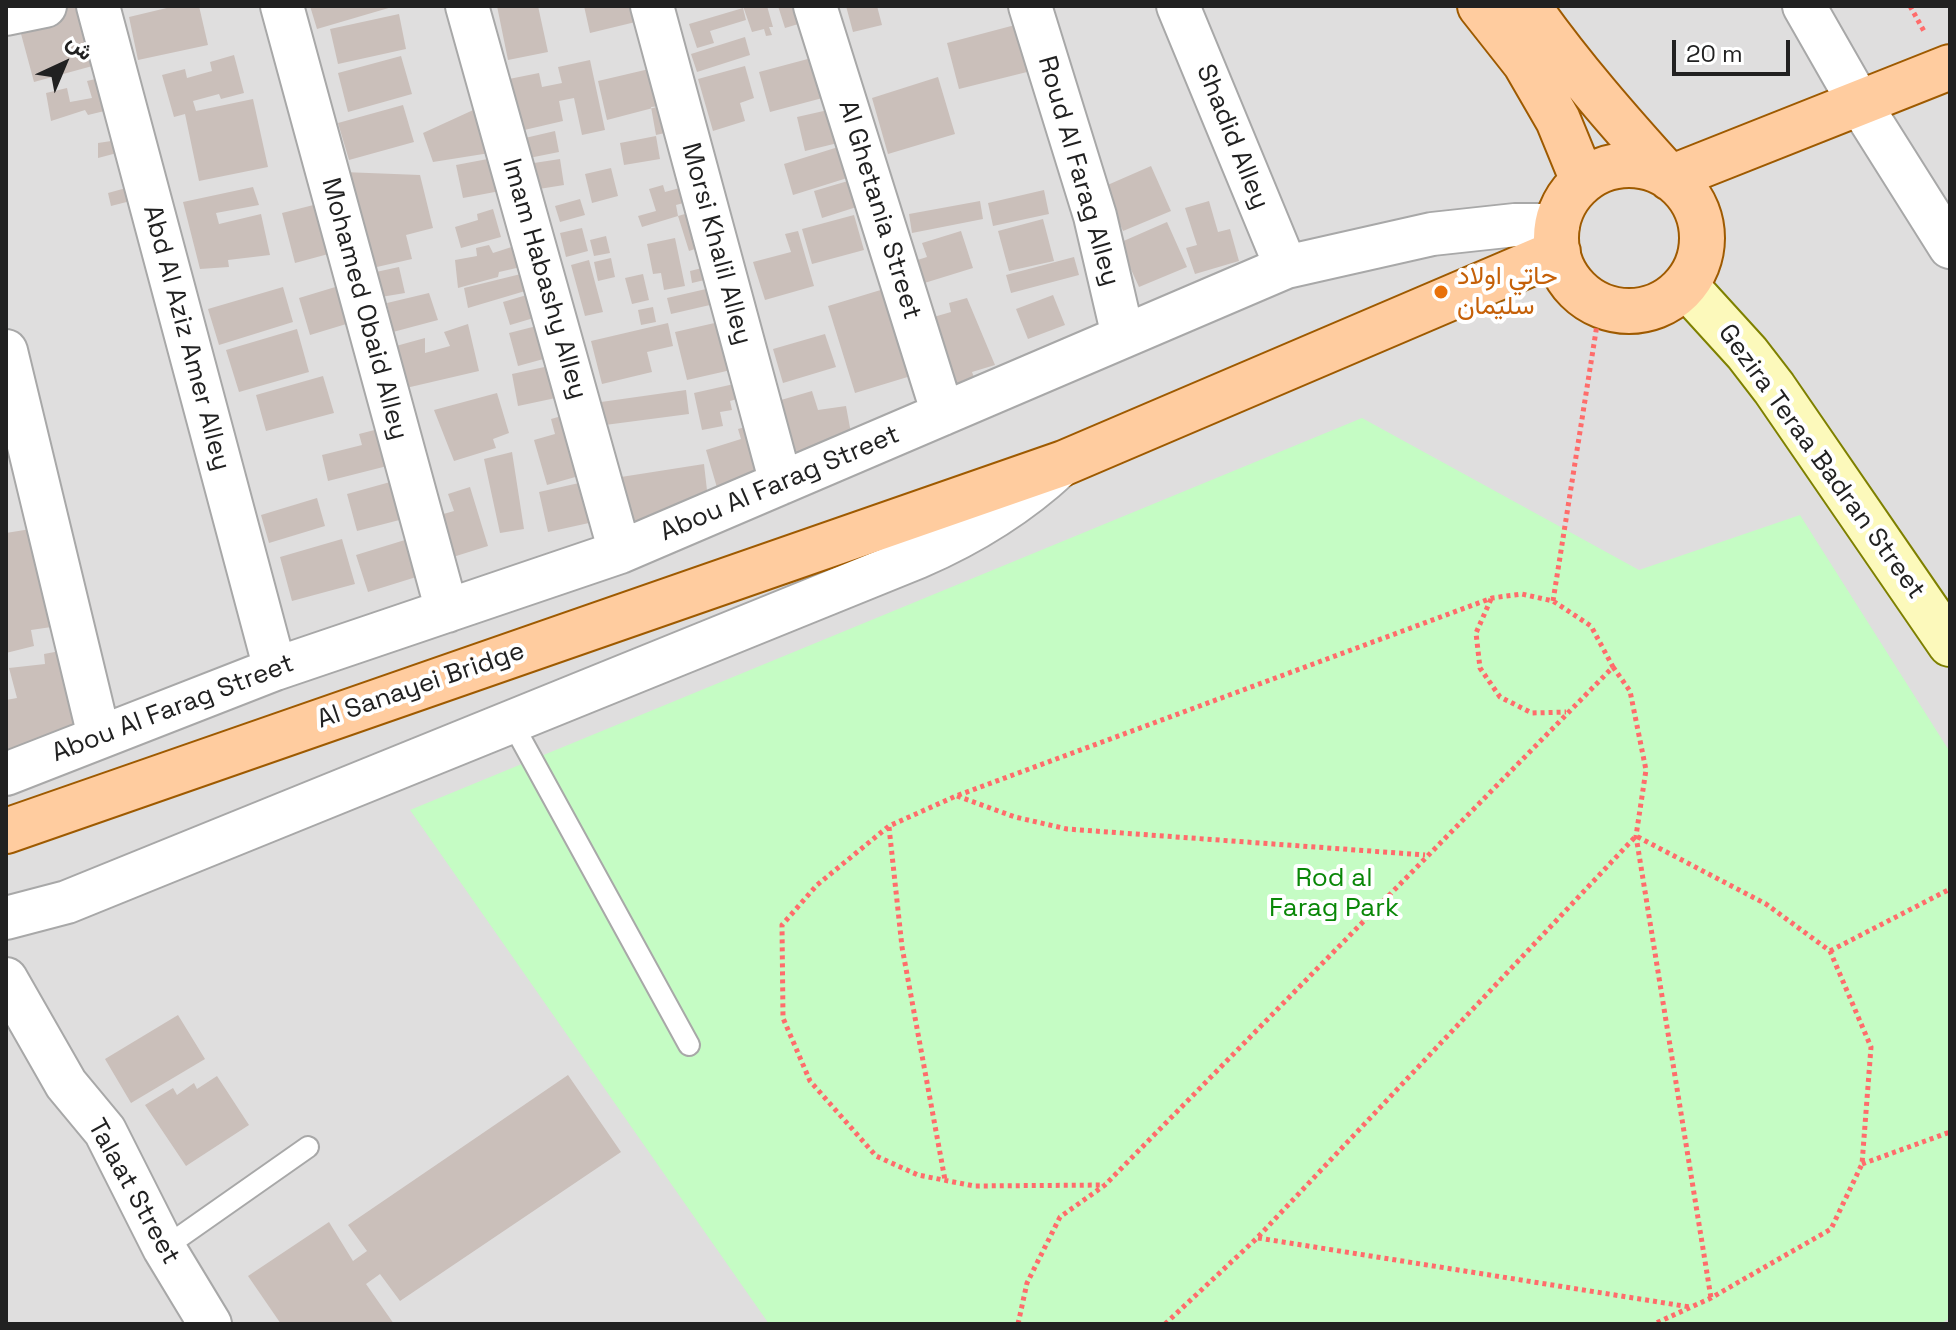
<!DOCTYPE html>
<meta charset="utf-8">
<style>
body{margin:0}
#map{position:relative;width:1956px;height:1330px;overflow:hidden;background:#f2ede7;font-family:"Space Grotesk",Vazirmatn,sans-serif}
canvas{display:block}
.frame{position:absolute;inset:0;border:8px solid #212121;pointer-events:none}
.north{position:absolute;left:24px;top:24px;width:80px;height:80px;-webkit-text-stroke:6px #fff;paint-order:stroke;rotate:44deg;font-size:22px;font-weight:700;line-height:32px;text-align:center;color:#212121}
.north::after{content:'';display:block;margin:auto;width:28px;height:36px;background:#212121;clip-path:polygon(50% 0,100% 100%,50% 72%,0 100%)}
.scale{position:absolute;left:1672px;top:40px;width:118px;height:36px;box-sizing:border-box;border:4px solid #212121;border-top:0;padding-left:10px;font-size:24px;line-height:28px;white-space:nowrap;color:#212121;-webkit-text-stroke:6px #fff;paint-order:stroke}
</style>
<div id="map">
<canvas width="1956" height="1330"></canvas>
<div class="frame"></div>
<div class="north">ش</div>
<div class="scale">20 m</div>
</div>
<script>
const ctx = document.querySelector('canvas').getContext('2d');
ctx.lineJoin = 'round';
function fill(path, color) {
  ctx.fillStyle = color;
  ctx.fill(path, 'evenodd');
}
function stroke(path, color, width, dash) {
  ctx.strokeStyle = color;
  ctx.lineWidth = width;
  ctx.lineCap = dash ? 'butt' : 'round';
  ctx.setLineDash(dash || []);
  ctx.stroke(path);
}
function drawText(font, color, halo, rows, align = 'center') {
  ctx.font = font + ' "Space Grotesk",Vazirmatn,sans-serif';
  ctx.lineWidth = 8;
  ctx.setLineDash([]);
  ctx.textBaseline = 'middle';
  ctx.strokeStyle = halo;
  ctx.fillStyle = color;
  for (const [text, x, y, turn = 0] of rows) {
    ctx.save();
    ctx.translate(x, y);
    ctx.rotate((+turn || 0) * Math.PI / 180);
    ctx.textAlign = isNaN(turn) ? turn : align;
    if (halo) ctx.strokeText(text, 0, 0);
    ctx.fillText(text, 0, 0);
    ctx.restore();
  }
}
fill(new Path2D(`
 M6,6H1950V1324H6Z`), '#dfdede');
fill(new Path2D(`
 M1362,418L1639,570L1800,515L1950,752V1318L1940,1324H769L410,810Z`), '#c5fcc4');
fill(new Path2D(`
 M76,6H91L107,62L34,82L17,19Z
 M175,6H199L208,45L138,60L129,17Z
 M310,6H392V7L317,29Z
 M497,6H538L548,52L508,60Z
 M584,6H650L652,18L590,33Z
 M743,6H767L773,27H769L772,35L766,36L764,29L752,32Z
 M778,6H811L815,19L785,28Z
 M846,6H877L882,25L853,32Z
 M743,8L746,20L710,31L714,43L697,48L689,24Z
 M399,14L406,49L338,64L330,29Z
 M1015,25L1027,72L959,89L947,43Z
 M745,37L750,55L697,72L691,54Z
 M849,48L860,88L770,112L759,72Z
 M234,55L244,93L221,99L219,94L193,101L196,111L253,99L268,167L199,181L185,114L174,117L162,75L185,69L187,78L212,71L210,62Z
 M401,56L412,94L348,112L338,73Z
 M590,60L605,130L582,135L574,98L559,101L563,121L520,131L509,79L539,73L542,87L562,83L558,67Z
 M662,66L672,103L607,120L598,81Z
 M745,66L754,98L740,103L745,121L713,131L698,79Z
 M112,75L121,107L88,115L85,110L51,121L46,93L67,88L70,102L92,98L87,81Z
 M938,77L955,134L888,154L872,98Z
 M403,105L414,142L349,160L338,123Z
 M673,105L678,130L656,135L651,107Z
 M482,106L496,152L433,162L423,133Z
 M837,108L846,141L805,151L797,117Z
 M555,131L559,152L529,158L525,138Z
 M656,136L660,159L624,165L620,143Z
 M131,138L146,197L111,206L108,193L126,188L117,153L98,158V143Z
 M851,143L860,174L793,195L784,164Z
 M493,158L500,191L463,198L456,165Z
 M560,159L564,185L539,189L534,163Z
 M1151,166L1171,211L1123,231L1103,187Z
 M611,168L618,196L592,203L585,174Z
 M343,172L420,175L433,228L406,235L412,259L368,269Z
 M858,178L866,204L822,218L814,191Z
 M663,185L665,192L687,186L691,201L676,205L678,216L699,210L710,244L689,251L678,216L642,227L638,216L656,211L649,189Z
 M253,187L259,205L216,213L219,224L261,214L270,255L228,260L229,267L200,269L183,202Z
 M1044,190L1049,214L993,226L988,203Z
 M345,197L358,246L295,263L282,213Z
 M580,199L585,215L560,222L555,206Z
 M980,201L983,219L912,233L909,214Z
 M1209,201L1218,232L1230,229L1239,261L1195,274L1186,248L1197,245L1185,208Z
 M493,209L501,237L461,248L455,227L478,220L477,214Z
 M854,215L864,250L812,264L802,229Z
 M1043,219L1054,261L1009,271L998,231Z
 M1167,222L1187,267L1139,287L1119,243Z
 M582,228L588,251L566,257L560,233Z
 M798,231L814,286L765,300L753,262L791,252L785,234Z
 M961,231L973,268L918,285L911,262L927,257L922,243Z
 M606,236L610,253L594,256L590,240Z
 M675,238L685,286L664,290L661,273L653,274L647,244Z
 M527,242L534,264L499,272L498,277L458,288L455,260L477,256L476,248L489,245L493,253Z
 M1074,257L1079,275L1011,293L1006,275Z
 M611,258L615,277L598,281L594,262Z
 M589,260L603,312L585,316L571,265Z
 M710,266L713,278L692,283L690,271Z
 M399,267L405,293L381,297L376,272Z
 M537,270L542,286L468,308L464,288Z
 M643,274L649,300L632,304L625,278Z
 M365,278L376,315L310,335L299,298Z
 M564,284L571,307L510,325L503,302Z
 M897,285L924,372L855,393L828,306Z
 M283,287L293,322L219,345L208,309Z
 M706,289L710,305L671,314L667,298Z
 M429,293L438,320L393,332L387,303Z
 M1053,295L1065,325L1028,339L1016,309Z
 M967,298L995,365L972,372L975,380L953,389L930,318L951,312L949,303Z
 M653,307L656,322L641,325L638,310Z
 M572,317L580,349L518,366L509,333Z
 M719,322L731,370L687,380L675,332Z
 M668,323L673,346L647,352L652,372L602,384L591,341Z
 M468,324L479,371L406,388L396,346L425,338V353L450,346L444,332Z
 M297,329L309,372L239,392L226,350Z
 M825,334L836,367L783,383L773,349Z
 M577,360L584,392L518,406L512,374Z
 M323,376L334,413L266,431L256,395Z
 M734,384L737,399L730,401L732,410L720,412L723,426L702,430L694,393Z
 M686,390L689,414L605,425L601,402Z
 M812,391L818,410L846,406L853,444L798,464L781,400Z
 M497,393L509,433L493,439L496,448L454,461L434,410Z
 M576,412L593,472L547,485L534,440L555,434L551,419Z
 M760,423L775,475L718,491L706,450L741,439L738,429Z
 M390,426L399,463L328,481L322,455L362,445L359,434Z
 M512,452L524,529L500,533L484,459Z
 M704,464L709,508L634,527L621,477Z
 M401,479L411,517L357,531L347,494Z
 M588,481L598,521L548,532L539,492Z
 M470,487L488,546L453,557L440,515L454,511L448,494Z
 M317,498L325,526L269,543L261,515Z
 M43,527L65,625L31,630L34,646L6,653V533Z
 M431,532L442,569L368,592L356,555Z
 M342,539L355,584L292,601L280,557Z
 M71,649L91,726L6,791V700L17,698L9,668L45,664L44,654Z
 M178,1015L205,1059L131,1103L105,1059Z
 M568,1075L621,1152L400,1301L380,1274L366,1284L394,1324H281L248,1276L329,1222L353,1261L367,1251L348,1225Z
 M217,1076L249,1125L186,1166L145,1105L173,1088L177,1095L194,1083L197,1089Z`), '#cabfba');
const lane = new Path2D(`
 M511,721L689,1045
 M164,1248L308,1147`);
const street = new Path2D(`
 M98,6L275,669
 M282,6L447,611
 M467,6L620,552
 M652,6L781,483
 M815,6L943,414
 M1030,6L1095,216L1123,336
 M1178,6L1286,267
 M1804,6L1860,104L1950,247
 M6,14L45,6
 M6,351L99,736
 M6,774L275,669L620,552L1286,267L1432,234L1515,225H1558
 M6,918L67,902L918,557C971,534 1017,506 1060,466
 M6,979L66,1084L105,1131L164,1248L210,1324`);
const secondary = new Path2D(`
 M1686,286L1747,353L1774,388L1950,644`);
const primary = new Path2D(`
 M1480,6L1525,63L1558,120L1583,181
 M1528,6C1571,67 1620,123 1670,178L1950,67
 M1556 238a73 73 0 1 1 146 0a73 73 0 1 1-146 0Z
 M6,831L1064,463L1558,252`);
stroke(lane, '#a8a8a8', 24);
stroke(street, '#a8a8a8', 46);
stroke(secondary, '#7e8000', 48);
stroke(primary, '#9e5a00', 48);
stroke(new Path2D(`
 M1910,6L1925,33
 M1491,599L1476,633L1480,668L1500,697L1532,713L1566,712
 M1553,601L1600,306
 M1613,667L1630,691L1646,770L1636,836L1711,1298
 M957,796L1015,817L1067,829L1425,855
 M889,827L902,947L945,1180
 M1830,951L1950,889
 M1862,1164L1950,1132
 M1258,1238L1690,1307
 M1018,1324L1027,1283L1060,1217L1105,1185L1613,667L1591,626L1553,601L1522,594L1492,598L956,796L889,826L817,885L782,925L783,1018L810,1081L876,1156L918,1175L974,1186L1105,1185
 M1165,1324L1257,1238L1636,836L1766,904L1830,951L1871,1047L1862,1164L1831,1229L1711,1298L1654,1324`), '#ff6c6b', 5, [4, 4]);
stroke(lane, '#fff', 20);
stroke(street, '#fff', 42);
stroke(secondary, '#fcf9bb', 44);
stroke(primary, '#ffcc9f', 44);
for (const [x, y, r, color] of [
 [1441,292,8,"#e8710a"]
]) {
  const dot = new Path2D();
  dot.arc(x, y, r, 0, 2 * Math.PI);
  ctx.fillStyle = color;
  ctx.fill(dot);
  stroke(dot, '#fff', 3);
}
drawText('26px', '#212121', '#fff', [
 ["Shadid Alley",1232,137,68],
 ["Roud Al Farag Alley",1078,171,74],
 ["Al Ghetania Street",879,210,73],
 ["Morsi Khalil Alley",716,244,75],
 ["Imam Habashy Alley",544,279,74],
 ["Mohamed Obaid Alley",364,309,75],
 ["Abd Al Aziz Amer Alley",186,338,75],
 ["Gezira Teraa Badran Street",1821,462,54],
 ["Abou Al Farag Street",780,484,-23],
 ["Al Sanayei Bridge",421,686,-19],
 ["Abou Al Farag Street",173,709,-21],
 ["Talaat Street",133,1192,61]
]);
drawText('26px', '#c56008', '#fff', [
 ["حاتي اولاد",1457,277],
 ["سليمان",1457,307]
], 'left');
drawText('26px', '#098707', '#fff', [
 ["Rod al",1334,879],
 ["Farag Park",1334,909]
]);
</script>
